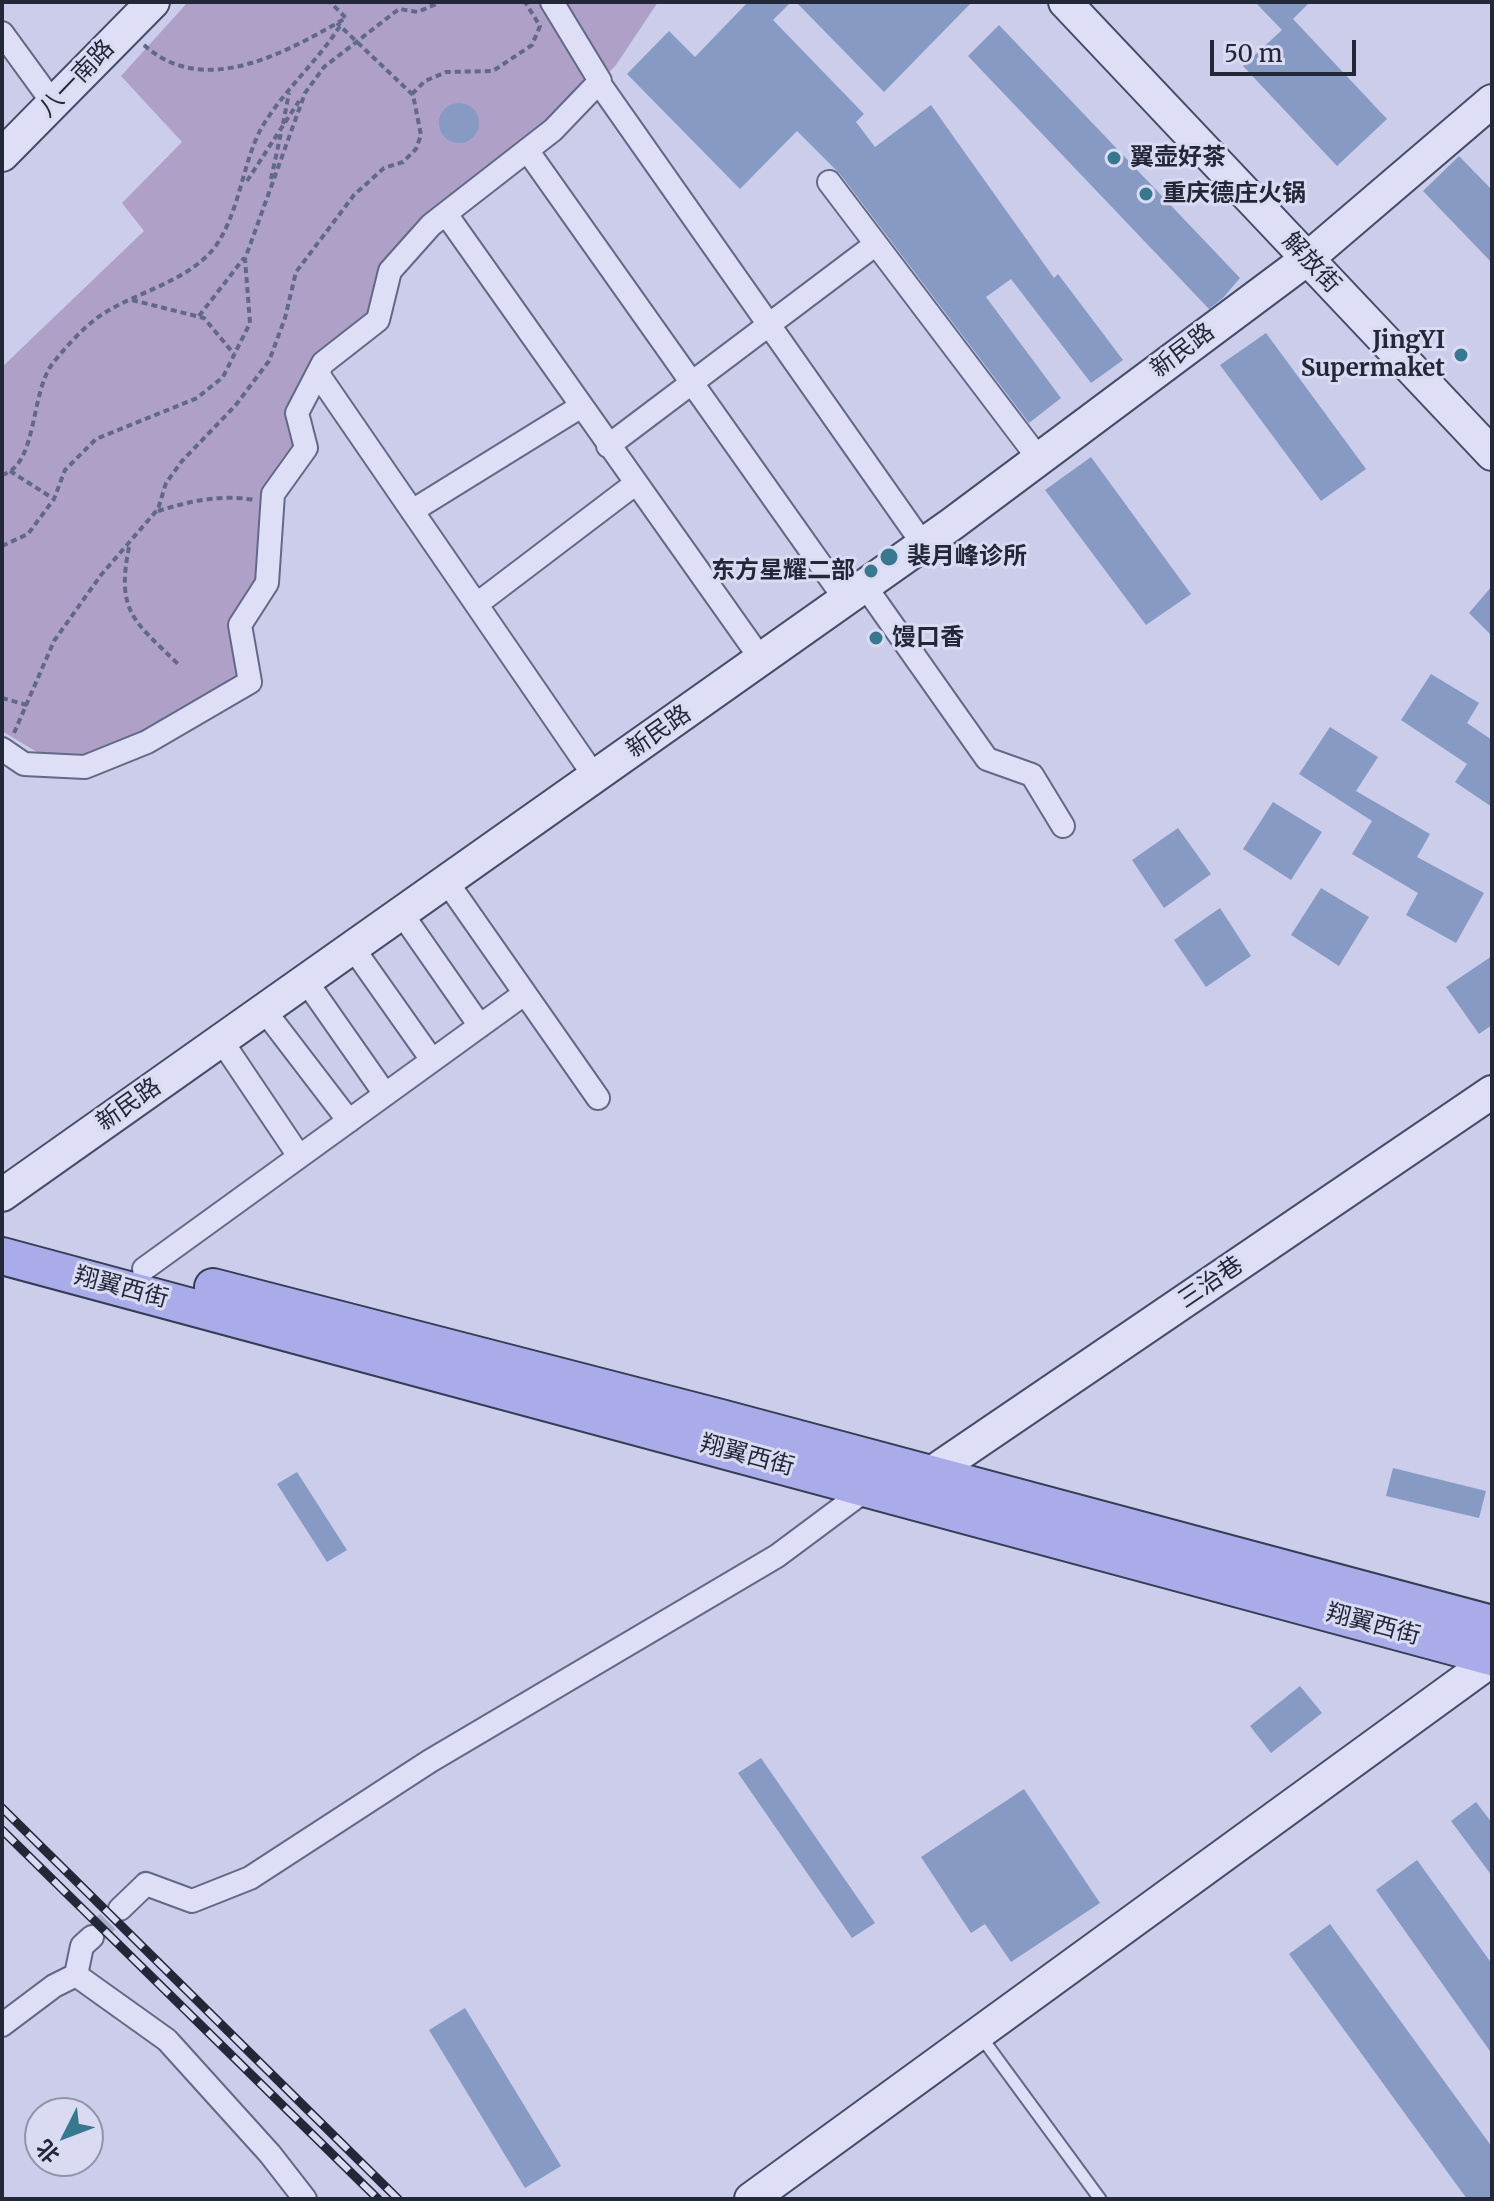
<!DOCTYPE html>
<meta charset="utf-8">
<style>
body{margin:0}
#map{position:relative;width:1494px;height:2201px;overflow:hidden;background:#cbcdeb;font-family:Merriweather,"Noto Sans SC",serif}
canvas{display:block}
.frame{position:absolute;inset:0;border:4px solid #232838;pointer-events:none}
.north{position:absolute;left:24px;top:2097px;width:80px;height:80px;box-sizing:border-box;background:#dadbf3;border:2px solid #9193a8;border-radius:50%;rotate:228deg;font-size:22px;font-weight:700;line-height:32px;text-align:center;color:#232838}
.north::after{content:'';display:block;margin:auto;width:28px;height:36px;background:#38788e;clip-path:polygon(50% 0,100% 100%,50% 72%,0 100%)}
.scale{position:absolute;left:1210px;top:40px;width:146px;height:36px;box-sizing:border-box;border:4px solid #232838;border-top:0;padding-left:10px;font-size:24px;line-height:28px;white-space:nowrap;color:#232838;-webkit-text-stroke:6px #dadbf3;paint-order:stroke}
</style>
<div id="map">
<canvas width="1494" height="2201"></canvas>
<div class="frame"></div>
<div class="north">北</div>
<div class="scale">50 m</div>
</div>
<script>
const ctx = document.querySelector('canvas').getContext('2d');
ctx.lineJoin = 'round';
function fill(path, color) {
  ctx.fillStyle = color;
  ctx.fill(path, 'evenodd');
}
function stroke(path, color, width, dash) {
  ctx.strokeStyle = color;
  ctx.lineWidth = width;
  ctx.lineCap = dash ? 'butt' : 'round';
  ctx.setLineDash(dash || []);
  ctx.stroke(path);
}
function drawText(font, color, halo, rows, align = 'center') {
  ctx.font = font + ' Merriweather,"Noto Sans SC",serif';
  ctx.lineWidth = 6;
  ctx.setLineDash([]);
  ctx.textBaseline = 'middle';
  ctx.strokeStyle = halo;
  ctx.fillStyle = color;
  for (const [text, x, y, turn = 0] of rows) {
    ctx.save();
    ctx.translate(x, y);
    ctx.rotate((+turn || 0) * Math.PI / 180);
    ctx.textAlign = isNaN(turn) ? turn : align;
    if (halo) ctx.strokeText(text, 0, 0);
    ctx.fillText(text, 0, 0);
    ctx.restore();
  }
}
fill(new Path2D(`
 M188,2H658L616,65L550,133L385,276L378,320L324,363L297,413L306,448L273,492L267,591L234,632L250,682L147,742L60,766L2,731V367L144,231L122,203L182,142L121,76Z`), '#afa0c8');
fill(new Path2D(`
 M748,2H791L773,20L864,114L856,122L875,147L931,105L1054,278L1058,274L1123,360L1091,383L1011,279L986,297L1061,398L1029,423L840,174L797,131L740,189L627,74L669,31L695,57Z
 M796,2H972L884,92Z
 M1255,2H1310L1293,19L1387,119L1337,166L1243,66L1282,30Z
 M999,25L1240,278L1223,298L1209,309L968,56Z
 M439 123a20 20 0 1 1 40 0a20 20 0 1 1-40 0Z
 M1459,156L1492,190V263L1423,191Z
 M1266,333L1366,469L1321,501L1220,365Z
 M1091,457L1191,594L1146,625L1045,490Z
 M1492,586V636L1469,613Z
 M1431,674L1479,703L1467,723L1492,740V807L1455,782L1467,764L1401,720Z
 M1330,727L1378,757L1356,791L1430,834L1417,857L1484,893L1456,943L1406,915L1418,893L1352,854L1372,821L1299,774Z
 M1273,802L1322,832L1291,880L1243,849Z
 M1178,828L1211,874L1164,908L1132,860Z
 M1321,888L1369,917L1339,966L1291,935Z
 M1220,908L1251,956L1206,987L1174,940Z
 M1492,956V1025L1479,1034L1446,987Z
 M1393,1468L1486,1491L1479,1518L1386,1496Z
 M297,1472L347,1550L327,1562L277,1484Z
 M1300,1686L1322,1713L1271,1753L1250,1726Z
 M761,1758L875,1923L852,1938L738,1773Z
 M1024,1789L1100,1903L1011,1962L985,1924L971,1933L921,1857Z
 M1476,1802L1492,1823V1876L1451,1821Z
 M1417,1860L1492,1964V2054L1376,1890Z
 M1330,1924L1492,2147V2199H1467L1289,1954Z
 M465,2008L561,2166L525,2188L429,2030Z`), '#869ac4');
stroke(new Path2D(`
 M92,1937L120,1909`), '#a9acc7', 22, [22, 11]);
const lane = new Path2D(`
 M979,2034L1100,2199`);
const street = new Path2D(`
 M2,33L53,103
 M599,83L923,544
 M527,150L845,599
 M829,182L1039,459
 M446,214L761,659
 M318,374L595,777
 M608,446L876,244
 M412,511L580,407
 M865,586L987,759L1032,775L1063,826
 M477,604L635,484
 M2,749L24,764L85,767L147,742L250,682L240,625L267,583L273,494L306,448L297,413L323,363L378,320L390,271L431,225L553,130L600,81L552,2
 M447,882L598,1098
 M402,914L480,1026
 M353,948L432,1060
 M306,981L385,1094
 M264,1010L349,1121
 M221,1040L299,1156
 M144,1269L524,994
 M120,1909L146,1884L192,1901L250,1878L430,1761L777,1556L867,1489
 M76,1975L167,2040L270,2154L305,2199
 M76,1975L82,1946L92,1937
 M2,2025L54,1986L76,1975`);
const secondary = new Path2D(`
 M1065,2L1492,454
 M2,155L153,2
 M2,1195L952,524L1307,259L1492,101
 M930,1474L1492,1092
 M751,2199L1492,1660`);
const primary = new Path2D(`
 M2,1256L1492,1657
 M213,1287L721,1418L1492,1624`);
stroke(lane, '#616986', 15);
stroke(street, '#616986', 26);
stroke(secondary, '#444d68', 36);
stroke(primary, '#343d55', 40);
stroke(new Path2D(`
 M144,45C205,100 288,51 346,18L330,2
 M412,94L425,81L446,72L493,71L532,45L540,26L525,2
 M283,124L289,93
 M271,179L281,133
 M247,181L299,101
 M132,300L204,318L234,354
 M199,316L244,258
 M10,471L54,499
 M2,475C38,465 30,392 53,363C67,345 90,320 111,309C145,290 190,279 215,247C240,212 243,160 262,127C284,90 317,62 340,26
 M158,511C190,501 222,494 255,500
 M2,546L28,534L54,499L65,470L96,439L197,398L223,377L250,323L245,259L305,93L324,67L399,9L418,12L440,2
 M129,547C116,612 134,621 178,664
 M2,698L27,705
 M14,733L54,641L101,575L158,509L166,483L182,461L235,406L269,361L285,318L296,272L354,195L384,168L403,162L416,149L421,135L413,95L337,23`), '#616986', 4, [6, 4]);
stroke(lane, '#dedff6', 11);
stroke(street, '#dedff6', 22);
stroke(secondary, '#dedff6', 32);
stroke(primary, '#a9ace8', 36);
const rail = new Path2D(`
 M2,1808L398,2199
 M2,1830L378,2199`);
stroke(rail, '#232838', 9);
stroke(rail, '#dadbf3', 6, [18]);
for (const [x, y, r, color] of [
 [1114,158,8,"#38788e"],
 [1146,194,8,"#38788e"],
 [1461,355,8,"#38788e"],
 [889,557,10,"#38788e"],
 [871,571,8,"#38788e"],
 [876,638,8,"#38788e"]
]) {
  const dot = new Path2D();
  dot.arc(x, y, r, 0, 2 * Math.PI);
  ctx.fillStyle = color;
  ctx.fill(dot);
  stroke(dot, '#dadbf3', 3);
}
drawText('24px', '#232838', '#dadbf3', [
 ["八一南路",77,79,-46],
 ["解放街",1311,263,47],
 ["新民路",1183,351,-37],
 ["新民路",659,732,-35],
 ["新民路",129,1105,-35],
 ["三治巷",1211,1283,-34],
 ["翔翼西街",121,1288,15],
 ["翔翼西街",747,1456,15],
 ["翔翼西街",1373,1625,15]
]);
drawText('bold 24px', '#232838', '#dadbf3', [
 ["翼壶好茶",1130,158],
 ["重庆德庄火锅",1162,194],
 ["JingYI",1445,341,"right"],
 ["Supermaket",1445,369,"right"],
 ["裴月峰诊所",907,557],
 ["东方星耀二部",855,571,"right"],
 ["馒口香",892,638]
], 'left');
</script>
